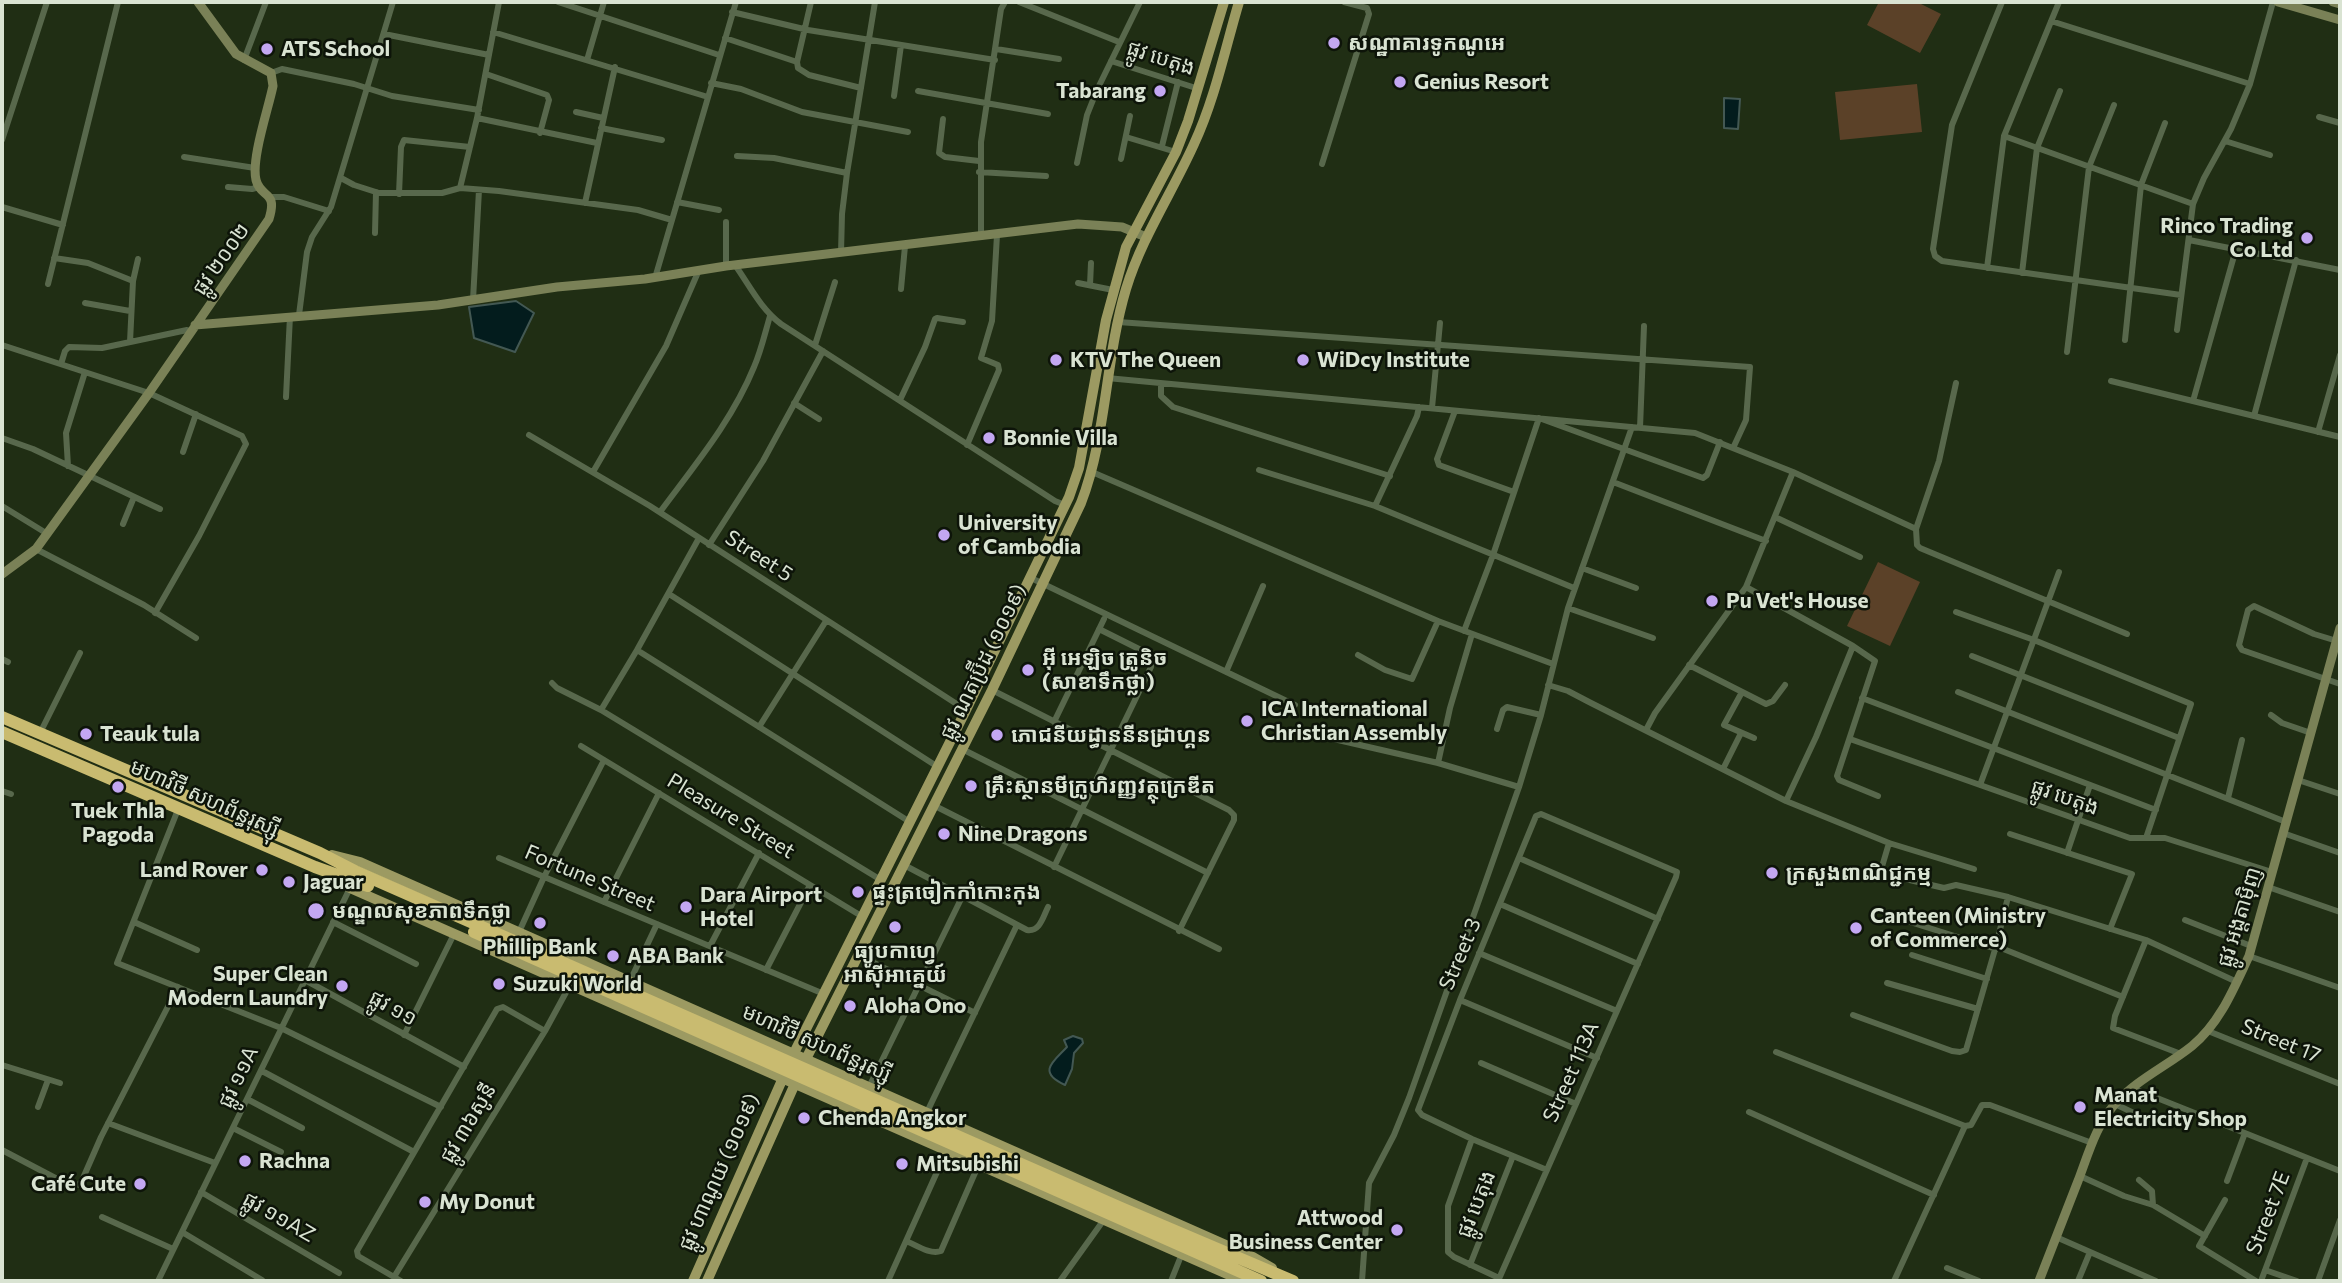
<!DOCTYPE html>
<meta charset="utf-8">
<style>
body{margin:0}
#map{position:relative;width:2342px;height:1283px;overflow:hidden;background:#202e14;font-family:Commissioner,sans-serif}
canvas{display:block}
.frame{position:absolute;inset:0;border:4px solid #d9e3d2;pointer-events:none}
</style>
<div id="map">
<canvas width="2342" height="1283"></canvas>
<div class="frame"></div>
</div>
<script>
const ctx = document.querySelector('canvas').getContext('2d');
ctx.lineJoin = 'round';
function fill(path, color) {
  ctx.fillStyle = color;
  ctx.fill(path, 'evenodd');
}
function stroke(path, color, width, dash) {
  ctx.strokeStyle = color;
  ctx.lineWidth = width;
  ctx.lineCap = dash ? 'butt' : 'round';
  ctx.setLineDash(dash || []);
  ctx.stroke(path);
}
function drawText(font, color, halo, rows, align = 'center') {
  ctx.font = font + ' Commissioner,"Noto Sans Khmer",sans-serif';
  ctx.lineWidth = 5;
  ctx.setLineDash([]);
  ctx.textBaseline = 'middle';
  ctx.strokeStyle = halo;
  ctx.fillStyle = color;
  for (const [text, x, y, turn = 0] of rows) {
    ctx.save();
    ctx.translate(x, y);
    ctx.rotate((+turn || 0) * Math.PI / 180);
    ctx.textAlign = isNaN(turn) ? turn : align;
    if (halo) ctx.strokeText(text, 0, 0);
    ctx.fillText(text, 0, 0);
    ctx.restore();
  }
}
fill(new Path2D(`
 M1879,2H1917L1941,14L1920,53L1867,25Z
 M1917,84L1922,132L1840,140L1835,92Z
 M1878,562L1920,582L1890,646L1847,626Z`), '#5b4128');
const water = new Path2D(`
 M1724,98L1740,99L1738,129L1724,128Z
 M516,301L534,313L515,352L474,338L469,307Z
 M1073,1036L1082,1039L1083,1043L1074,1053L1072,1069L1065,1085C1036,1072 1054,1061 1067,1047L1064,1040Z`);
fill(water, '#031c1d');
stroke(water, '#435853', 2);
stroke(new Path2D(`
 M558,2L719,55
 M811,2L797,62L798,68L809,75L861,88
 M1019,2L1119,42
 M2002,2L1952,125L1933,249L1935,256L1942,261L2181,295
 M732,12L808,30L995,60
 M2051,21L2250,84
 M493,32L708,97
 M384,34L489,55
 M725,38L797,62
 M996,49L1059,59
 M244,60L266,2
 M587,60L604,2
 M1111,61L1199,89
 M271,73L282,69L354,84L392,96L479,110
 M486,74L547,95L549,100L540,133
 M711,83L741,89L802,112L908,132
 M918,91L1048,114
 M894,96L901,45
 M576,112L603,118
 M2319,117L2340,123
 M477,118L597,143
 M943,119L939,153L945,157L979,161
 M601,128L662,140
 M2004,136L2193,204
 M1126,137L1176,152
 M2,140L47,2
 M2225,141L2270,155
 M1162,146L1178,82
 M737,156L774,158L847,173
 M184,157L255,168
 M1121,159L1130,116
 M1077,163L1087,115L1097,90L1140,2
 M1322,164L1369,14L1367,8L1344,2
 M979,172L1046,176
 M341,178L354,185L379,193H442L460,188L499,191L638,210L672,220
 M228,187L252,189L259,187
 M460,188L477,118L499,2
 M399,194L401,147L404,140L470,147
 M270,197H284L329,211
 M677,202L719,210
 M585,203L615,67
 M2,207L63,225
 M375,233L376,192
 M981,237V142L1001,9L1005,2
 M2189,240L2340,270
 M841,253L842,214L847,173L875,2
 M54,258L88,263L133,281
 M735,265C750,286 760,308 781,324L1055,501L1065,505
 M726,266V222
 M1987,268L2004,136L2059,2
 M2022,273L2037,148L2060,91
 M655,278L736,2
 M1078,283L1113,290
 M48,284L118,2
 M1090,285L1091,263
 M901,289L905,246
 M473,300L479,190
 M85,303L130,311
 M299,315L307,252L312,237L331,207L393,2
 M1118,322L1750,367L1746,420L1734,446
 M2177,330L2193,204L2204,178L2231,129L2250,84L2273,2
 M2125,340L2141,185L2165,123
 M130,342L133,281L138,259
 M2,345L149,393L242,436L246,444L199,536L155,613
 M815,345L835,282
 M2067,352L2089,167L2114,105
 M61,364L65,351L69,347L102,348L187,330L190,332
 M1107,378L1695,433L1793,472L1916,529L1917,545L1920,548L2127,634
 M2111,381L2340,437
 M1161,384V396L1173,407L1390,476
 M286,397L290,316
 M900,400L925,347L935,319L937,318L963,322
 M2193,401L2236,249
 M794,403L819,419
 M1432,408L1440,323
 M1455,411L1437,459L1439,465L1514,492
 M2254,416L2296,260
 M1640,428L1644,326
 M2318,432L2340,355
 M529,435L650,506L966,710
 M2,438L33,449L160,509
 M967,445L999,370L998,365L981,358L992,321L997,235
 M183,452L196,414
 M68,466L66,433L85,372
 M1259,470L1375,506L1574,588
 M593,472L666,346L699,270
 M1092,472L1438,621L1553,664
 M1613,482L1766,541
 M2,506L46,533
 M1375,506L1417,416L1419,407
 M660,512C694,466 732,421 754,367C761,351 765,333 770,316
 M1775,517L1860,557
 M123,524L134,497
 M1916,529L1939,461L1956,383
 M709,545L763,461L823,351
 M36,549L144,605L196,638
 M1582,568L1636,588
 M1031,578L1295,705
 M1746,587L1853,646L1875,661L1837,776L1839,780L1878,796
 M669,594L938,767
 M1568,608L1653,638
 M1956,612L2034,640L2191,704L2146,838
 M1464,631L1493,555L1539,418L1703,478L1707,475L1720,442
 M2337,641L2314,634L2254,606L2248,610L2239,645L2242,650L2340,684
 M637,650L910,822
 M1358,655L1385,670L1412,679L1438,621
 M1972,656L2179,738
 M2,659L8,662
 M1689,665L1766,704L1773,701L1785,685
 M1226,672L1263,586
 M552,683L557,688L601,710L881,880
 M1548,685L1568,691L1591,703L1786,801L1889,843L1974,869
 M992,690L1229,810L1234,815V820L1179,931
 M1742,692L1724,725L1754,738
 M1958,692L2286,822
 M1862,698L2156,810
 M601,710L637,650L699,538
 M2271,715L2282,723L2311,733
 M1054,722L1104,619
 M759,727L826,621
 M1497,729L1503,710L1507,707L1541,715
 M1646,730L1655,713L1746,587L1793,472
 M40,733L80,653
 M1312,734L1438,763L1519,787
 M1850,739L2130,838H2165L2272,872
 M581,746L863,917
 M962,749L1208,873
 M1438,763L1450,708L1472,634
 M1723,769L1741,733
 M2298,780L2340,794
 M1980,785L2059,572
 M2,791L11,794
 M2228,798L2242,740
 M1786,801L1816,737L1853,646
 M933,805L1219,949
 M179,807L117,963L281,1028L441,1107
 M2283,833L2340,853
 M2010,834L2132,874L2110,929
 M1889,843L1881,870L1884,874L1944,888L1956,885L2008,897L2146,940L2237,982
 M2067,853L2090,785
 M499,858L824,994
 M1519,858L1658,919
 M904,865L1027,930C1040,932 1043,917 1048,907
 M1054,867L1151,667L1152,659L1147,653L1099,629
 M2268,887L2340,912
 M604,902L659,793
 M1500,904L1638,964
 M2185,920L2251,946
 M134,922L197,950
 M333,922L416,964
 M1910,922L1996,949
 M519,932L544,877L604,760
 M2146,940L2115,1016L2113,1028L2181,1054
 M710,946L759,853
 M1996,946L2123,997
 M1479,953L1617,1011
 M858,955L975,1013
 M1912,955L1987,979
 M2249,956L2340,988
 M766,970L810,885
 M305,980L464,1067
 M630,981L657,924
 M1887,983L1978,1009
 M1460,1000L1597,1058
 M1853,1015L1952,1051L1960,1052L1966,1050L1996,946L2008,897
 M2208,1031L2340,1084
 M404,1035L454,934
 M1776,1052L1965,1126
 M1481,1063L1576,1104
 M2,1065L60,1083
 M262,1071L414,1152
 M869,1087L962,897
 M2132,1088L2340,1171
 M247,1099L302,1128
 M2115,1104L2140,1116
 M38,1107L48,1080
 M927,1112L1017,925
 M1749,1112L1934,1195
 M108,1123L215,1163
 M233,1128L281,1152
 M1472,1139L1448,1206V1252L1454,1257L1499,1278
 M2,1150L63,1182L80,1185L101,1137L178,987
 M2080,1176L2124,1196L2153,1205L2205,1236
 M2139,1180L2152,1191L2153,1205
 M2227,1181L2245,1133
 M201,1192L339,1273
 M2225,1200L2199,1246L2256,1281
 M102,1217L173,1249
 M182,1232L262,1280
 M2056,1237L2156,1281
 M906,1241C916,1245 930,1255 941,1251L978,1166
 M1470,1265L1513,1156
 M1947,1268L1979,1281
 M2265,1270L2297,1281
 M394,1277L545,1031L570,985
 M158,1281L350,888
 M401,1281L358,1256L357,1251L497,1009L503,1007L545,1031
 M888,1281L946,1152
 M1060,1281L1103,1221
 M1171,1281L1181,1256
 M1362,1281L1369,1183L1394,1135L1409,1098L1519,787L1541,715L1568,608L1632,427
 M1498,1281L1676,877L1677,872L1541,814L1536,816L1460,1000L1418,1110L1422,1115L1472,1139L1547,1170
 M1894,1281L1965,1126L1971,1125L1982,1105H1990L2092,1143
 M2078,1281L2090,1252
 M2261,1281L2307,1158
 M2318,1281L2340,1220`), '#58684c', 6);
stroke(new Path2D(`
 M2278,2L2340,20
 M2333,2L2340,4
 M195,325L438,305L557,287L645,279L726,266L1078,224L1122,227L1146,237
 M2,574L36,549L149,393L269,219C278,190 261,199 256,180C251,159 268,110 273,86L271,73L236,54L198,2
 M2039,1281C2052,1248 2065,1214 2078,1181C2088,1155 2096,1125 2115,1104C2136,1080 2167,1066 2192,1046C2220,1023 2234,988 2249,956L2340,628`), '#7a8157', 9);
stroke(new Path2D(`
 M332,855L360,862L1253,1257L1272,1268
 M329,876L350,888L1243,1281
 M693,1281L794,1053L966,710L1069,497L1079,468L1106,320L1126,247L1176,152L1188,121L1224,2
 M707,1281L806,1059L992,690L1081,503C1107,435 1105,359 1126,289C1142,237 1172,193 1194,144C1215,99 1225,49 1239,2`), '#9c9a62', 10);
stroke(new Path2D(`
 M2,717L320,853L357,872L1121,1208L1293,1281
 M2,732L315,867L368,886
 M474,932L1261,1281`), '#c9bb70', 12);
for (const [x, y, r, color] of [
 [1334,43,7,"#c3a7f2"],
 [267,49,7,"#c3a7f2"],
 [1400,82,7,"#c3a7f2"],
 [1160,91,7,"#c3a7f2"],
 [2307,238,7,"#c3a7f2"],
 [1056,360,7,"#c3a7f2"],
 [1303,360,7,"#c3a7f2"],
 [989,438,7,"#c3a7f2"],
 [944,535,7,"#c3a7f2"],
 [1712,601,7,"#c3a7f2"],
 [1028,670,7,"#c3a7f2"],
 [1247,721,7,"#c3a7f2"],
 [86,734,7,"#c3a7f2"],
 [997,735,7,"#c3a7f2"],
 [971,786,7,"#c3a7f2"],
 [118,787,7,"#c3a7f2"],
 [944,834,7,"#c3a7f2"],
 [262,870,7,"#c3a7f2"],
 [1772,873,7,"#c3a7f2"],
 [289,882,7,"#c3a7f2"],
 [858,892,7,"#c3a7f2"],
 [686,907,7,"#c3a7f2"],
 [316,911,9,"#c3a7f2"],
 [540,923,7,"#c3a7f2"],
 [895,927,7,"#c3a7f2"],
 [1856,928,7,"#c3a7f2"],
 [613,956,7,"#c3a7f2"],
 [499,984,7,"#c3a7f2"],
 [342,986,7,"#c3a7f2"],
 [850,1006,7,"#c3a7f2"],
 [2080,1107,7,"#c3a7f2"],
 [804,1118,7,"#c3a7f2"],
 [245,1161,7,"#c3a7f2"],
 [902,1164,7,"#c3a7f2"],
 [140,1184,7,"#c3a7f2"],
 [425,1202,7,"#c3a7f2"],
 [1397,1230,7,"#c3a7f2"]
]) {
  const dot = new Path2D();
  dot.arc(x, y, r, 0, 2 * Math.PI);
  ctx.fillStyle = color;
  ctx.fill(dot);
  stroke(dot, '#0d1409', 2.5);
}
drawText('bold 21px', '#d9e3d2', '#0d1409', [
 ["សណ្ឋាគារទូកណូអេ",1348,43],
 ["ATS School",281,49],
 ["Genius Resort",1414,82],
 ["Tabarang",1146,91,"right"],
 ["Rinco Trading",2293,226,"right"],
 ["Co Ltd",2293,250,"right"],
 ["KTV The Queen",1070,360],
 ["WiDcy Institute",1317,360],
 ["Bonnie Villa",1003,438],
 ["University",958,523],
 ["of Cambodia",958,547],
 ["Pu Vet's House",1726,601],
 ["អ៊ី អេឡិច ត្រូនិច",1042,658],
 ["(សាខាទឹកថ្លា)",1042,682],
 ["ICA International",1261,709],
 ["Christian Assembly",1261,733],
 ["Teauk tula",100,734],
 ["ភោជនីយដ្ធាននីនដ្រាហ្គន",1011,735],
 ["គ្រឹះស្ថានមីក្រូហិរញ្ញវត្ថុក្រេឌីត",985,786],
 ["Tuek Thla",118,811,"center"],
 ["Pagoda",118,835,"center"],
 ["Nine Dragons",958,834],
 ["Land Rover",248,870,"right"],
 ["ក្រសួងពាណិជ្ជកម្ម",1786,873],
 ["Jaguar",303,882],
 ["ផ្ទះត្រចៀកកាំកោះកុង",872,892],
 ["Dara Airport",700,895],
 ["Hotel",700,919],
 ["មណ្ឌលសុខភាពទឹកថ្លា",332,911],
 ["Canteen (Ministry",1870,916],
 ["of Commerce)",1870,940],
 ["Phillip Bank",540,947,"center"],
 ["ធ្យូបកាហ្វេ",895,951,"center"],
 ["អាស៊ីអាគ្នេយ៍",895,975,"center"],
 ["ABA Bank",627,956],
 ["Super Clean",328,974,"right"],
 ["Modern Laundry",328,998,"right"],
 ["Suzuki World",513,984],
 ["Aloha Ono",864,1006],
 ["Manat",2094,1095],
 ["Electricity Shop",2094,1119],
 ["Chenda Angkor",818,1118],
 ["Rachna",259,1161],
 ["Mitsubishi",916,1164],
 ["Café Cute",126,1184,"right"],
 ["My Donut",439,1202],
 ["Attwood",1383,1218,"right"],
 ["Business Center",1383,1242,"right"]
], 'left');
drawText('21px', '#d9e3d2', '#0d1409', [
 ["ផ្លូវ បេតុង",1161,58,18],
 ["ផ្លូវ ២០០២",221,259,-55],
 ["Street 5",759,556,33],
 ["ផ្លូវ ណតប្រ៊ីដ (១០១៩)",983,662,-64],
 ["ផ្លូវ បេតុង",2065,797,19],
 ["មហាវិថី សហព័ន្ធរុស្ស៊ី",205,798,24],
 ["Pleasure Street",731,816,31],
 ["Fortune Street",590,878,23],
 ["ផ្លូវ អង្តតាម៉ិញ",2239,917,-73],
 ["Street 3",1460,954,-67],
 ["ផ្លូវ ១១",393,1008,29],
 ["Street 17",2281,1041,22],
 ["មហាវិថី សហព័ន្ធរុស្ស៊ី",817,1043,24],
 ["Street 113A",1571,1072,-66],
 ["ផ្លូវ ១១A",238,1077,-64],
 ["ផ្លូវ ៣៦សូនី",468,1123,-59],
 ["ផ្លូវ ហាណូយ (១០១៩)",719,1172,-66],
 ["ផ្លូវ បេតុង",1476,1204,-68],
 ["Street 7E",2268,1213,-69],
 ["ផ្លូវ ១១AZ",279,1217,30]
]);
</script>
